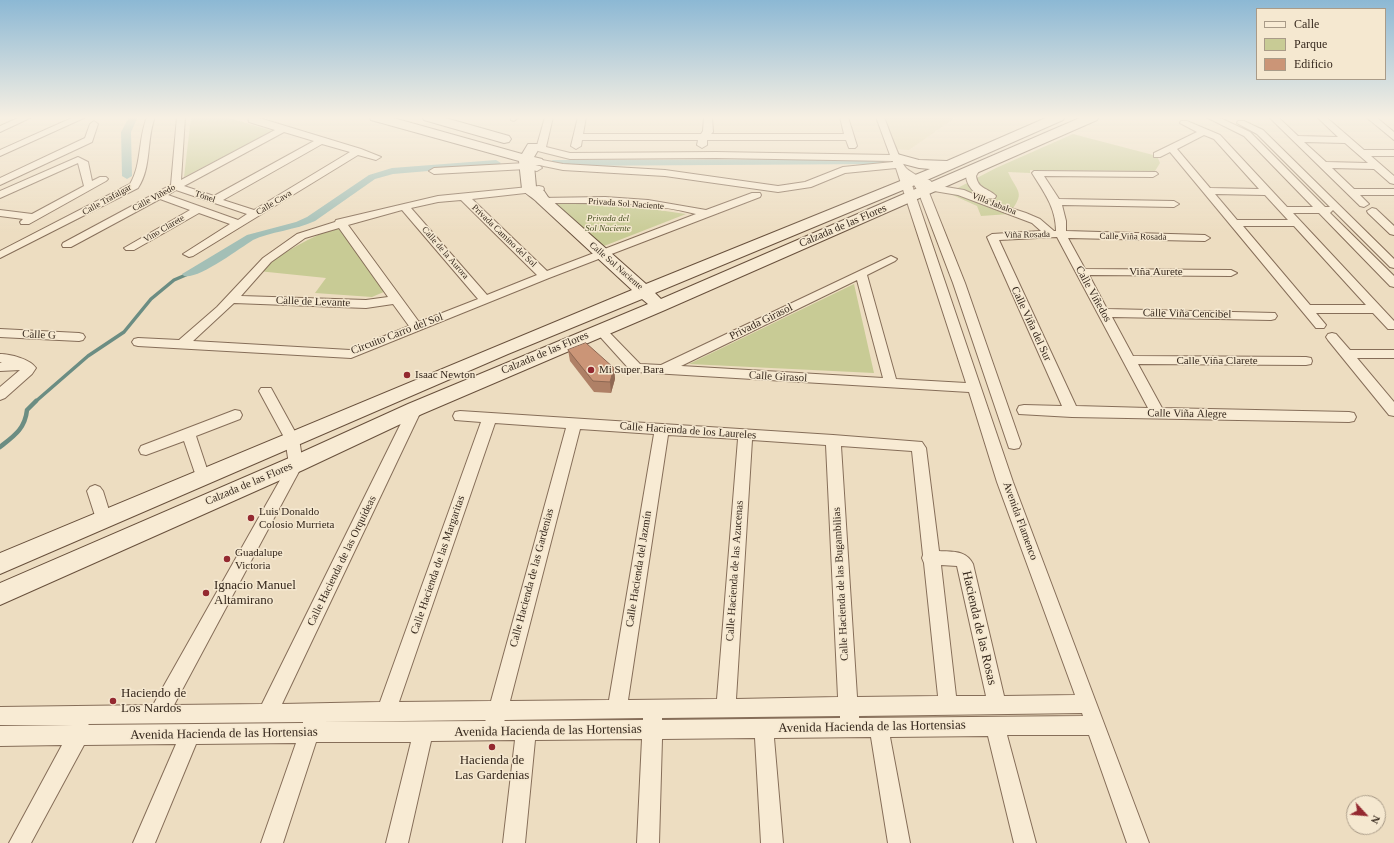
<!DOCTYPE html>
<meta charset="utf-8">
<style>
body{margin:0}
#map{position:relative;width:1394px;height:843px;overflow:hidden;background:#edddc1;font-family:Georgia,serif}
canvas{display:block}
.legend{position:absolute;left:1256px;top:8px;width:130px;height:72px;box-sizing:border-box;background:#f5e8d0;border:1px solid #a99b88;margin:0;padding:5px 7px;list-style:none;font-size:12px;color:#36281d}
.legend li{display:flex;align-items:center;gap:8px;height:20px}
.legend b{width:20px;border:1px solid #a99b88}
.north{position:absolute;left:1346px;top:795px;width:40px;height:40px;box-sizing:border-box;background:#f5e8d0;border:1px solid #a99b88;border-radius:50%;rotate:116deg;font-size:11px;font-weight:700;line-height:16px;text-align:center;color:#36281d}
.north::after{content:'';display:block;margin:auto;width:14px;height:18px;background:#942930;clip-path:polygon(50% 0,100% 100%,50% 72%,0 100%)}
</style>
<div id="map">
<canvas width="1394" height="843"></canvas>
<ul class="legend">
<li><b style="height:5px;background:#f8ebd4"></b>Calle</li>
<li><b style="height:11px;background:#c8cb95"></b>Parque</li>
<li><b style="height:11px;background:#cb9577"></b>Edificio</li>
</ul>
<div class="north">N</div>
</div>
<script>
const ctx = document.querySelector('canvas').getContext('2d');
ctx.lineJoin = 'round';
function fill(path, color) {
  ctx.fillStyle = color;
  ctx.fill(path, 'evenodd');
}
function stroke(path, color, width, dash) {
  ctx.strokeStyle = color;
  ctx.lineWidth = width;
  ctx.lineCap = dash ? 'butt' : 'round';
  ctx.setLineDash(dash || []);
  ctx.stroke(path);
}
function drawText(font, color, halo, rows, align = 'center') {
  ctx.font = font + ' Georgia,serif';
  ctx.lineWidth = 3;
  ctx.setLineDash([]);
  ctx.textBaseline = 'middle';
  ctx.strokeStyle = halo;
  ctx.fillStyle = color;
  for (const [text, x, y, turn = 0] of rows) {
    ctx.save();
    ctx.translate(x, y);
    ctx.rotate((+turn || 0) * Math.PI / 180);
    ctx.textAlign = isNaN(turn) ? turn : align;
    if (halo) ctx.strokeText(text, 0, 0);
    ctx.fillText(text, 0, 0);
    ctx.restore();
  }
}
fill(new Path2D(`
 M883,117H956L909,150L895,149Z`), '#e3d7ae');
fill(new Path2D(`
 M191,117H226L273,131L184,177Z
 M1073,134L1157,156L1160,163L1155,171L1030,170V173L1008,172C1018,194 1026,191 1009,214L981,216L977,206L948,193L996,168Z
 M555,203L623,205L686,214L604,246Z
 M340,226L386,291L372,297L315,293L326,278L258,271C284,252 310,237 340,226Z
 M854,284L874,373L689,364Z`), '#c8cb95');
stroke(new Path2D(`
 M35,402L88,356L124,332L151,299L174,280L188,274`), '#6b8d83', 3.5);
stroke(new Path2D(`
 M0,447C14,436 25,429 27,410L36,401`), '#6b8d83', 4.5);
fill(new Path2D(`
 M129,117H138L131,132L132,176L127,179L122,176L121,132Z
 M880,159L885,162L883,164L553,166L548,163L553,160Z
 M496,160L501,163L499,165L393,174L375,179L315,221C296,230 269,232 253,240C240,248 198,280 184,276L182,274L247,235L296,222L307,217L369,175L392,168Z`), '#a3bfb6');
const street = new Path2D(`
 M20,117H32L0,132V126Z
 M74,117H86L0,156V150Z
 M147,117H155C146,140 152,167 138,188L0,258V251L130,184C142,164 138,139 147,117Z
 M177,117H185L181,180L275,130L249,122L248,117H256L361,149L381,157L376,160L358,155L193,256L189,257L183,254L230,224L199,213L134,250H126L124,248L190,210L160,199L71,247H63L62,245L63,243L171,185ZM284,132L314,141L214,196L184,186ZM322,144L350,152L254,210L223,200ZM176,190L247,214L238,220L168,195Z
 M510,117H519L514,121L511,120Z
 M545,117H553L546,147L570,153L716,152L890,155L876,117H884C888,127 901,165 907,169C912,173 918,175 922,181C928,177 931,181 934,185L964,190L989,201L1026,213L1040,219L1054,231H1056C1056,208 1044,192 1032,173L1034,171L1156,172L1158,174L1153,177L1044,176L1059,199L1174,201L1179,204L1174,207L1062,205L1066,221V231L1205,235L1210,238L1205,241L1068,238L1085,269L1231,270L1237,273L1231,276L1089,275L1107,309L1275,313L1277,316L1275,319L1271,320L1112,317L1133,356L1306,357L1311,358L1312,361L1311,364L1306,365L1138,364L1162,408L1349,412L1354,413L1356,417L1354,421L1349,422L1072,417L1019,414L1017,410L1019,406L1024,405L1062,406L987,237L992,234L1041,231L1032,223L958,195L928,190L965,283L1021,444L1019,448L1014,449L1009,448L953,283L918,191L910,179L1013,482L1149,843H1127L1089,735H1007L1036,843H1014L988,736L890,737L910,843H888L871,737L774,738L783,843H761L755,738L662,739L659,843H637L642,739L535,740L525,843H503L515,740L431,741L408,843H386L411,742H316L283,843H261L296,743L196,744L155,843H133L176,744L84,745L31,843H9L62,745L0,746V726L73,725H0V707L153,705L289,464L285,439L259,391L261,388H271L299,439L303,464L174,705L262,704L408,409L410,405L415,404L420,405L422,409L282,704L380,702L481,422L455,420L453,416L455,412L460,411L833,435L922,442L926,448L939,551C953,552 966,550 973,564L1004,696L1075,695L997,482L969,392L636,372L631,371L594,330L596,327H604L640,364L661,365L891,256L897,259L895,261L867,275L896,379L966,383L896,168L845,173L811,187L778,192L665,176L563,170L534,164L532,162L537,159L563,164L665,170L778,186L805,182L843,167L893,162V161L716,158L570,159L538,151L536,149ZM1057,237L1148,408L1076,406L999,240ZM857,280L883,378L681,366ZM495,423L566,428L491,701L399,702ZM580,429L654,434L609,700L510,701ZM668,435L738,439L717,699L628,700ZM752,440L826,445L838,697L736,699ZM841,446L912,451L923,555L922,558L924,563L938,696L857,697ZM941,565L957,566L986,696H956ZM1082,713L1083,716L859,718V716ZM840,716V718L662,720V718ZM643,718V720L504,721L505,720ZM486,720L485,721L321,722ZM303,722V723L89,725L88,724Z
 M578,117H586L583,134H701L703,131L704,117H712L713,132L711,134H844L840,117H848L857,146L855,148H849L846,140H707V145L702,148L697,145L698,140H582L581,146L576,149L571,146Z
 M1206,117H1218L1250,132L1325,207H1330L1257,134L1237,123L1238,121H1244L1263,130L1394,259V268L1390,267L1333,210L1330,213L1394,276V287L1390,286L1319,213H1293L1394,321V329H1388L1373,313H1316L1326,325L1324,328H1316L1170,152L1160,157H1154V153L1197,132L1180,123L1181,121H1187L1220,135L1287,207H1313L1244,136ZM1204,135L1214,139L1259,189L1210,188L1177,149ZM1215,194L1265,195L1288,220H1237ZM1243,226H1294L1366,305H1310Z
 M1269,117H1278L1298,136L1338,137L1317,117H1326L1364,150H1394V156H1371L1394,176V184L1390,183L1374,169L1332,168L1354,189H1394V195H1360L1369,204L1364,207L1360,206ZM1304,142L1345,143L1368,163L1326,162Z
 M1366,117H1376L1394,132V140Z
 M94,121L98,124L92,142L0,185V178L85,138L90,124Z
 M78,157L88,162L92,181L100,177H106L108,179L106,181L29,224H21L20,222L23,219L0,216V210L32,214L84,186L78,163L0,198V191Z
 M526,163L540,166L542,168L537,171L526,169L434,174L429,171L434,168Z
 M975,166L980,169L976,176C978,190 989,188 996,196L995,198C981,201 967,189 966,176L972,167Z
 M539,186L543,187L544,189L543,191L472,199L547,271L696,214C647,201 594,203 543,203L538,200L539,198L605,197L648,200L706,210L752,193H760L761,195L760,197L549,278L351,358L138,346L134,345L132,342L134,339L138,338L179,340L217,307L263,258L297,234L335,222L336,220L438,196ZM461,200L537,275L487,295L411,208L438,202ZM402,210L478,299L419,322L348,225ZM339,228L388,297L366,300L241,296L271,262L305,238ZM234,303L366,308L393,304L409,326L350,350L193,341Z
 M1372,208L1376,209L1394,226V235L1390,234L1368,213L1367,211Z
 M0,329L79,333L83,334L85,337L83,340L79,341L0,337Z
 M1332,333L1336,334L1350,350H1394V358H1357L1394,402V416L1389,415L1328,340L1326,337L1328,334Z
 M0,354C10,354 30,359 36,368L32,374L5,398L0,400V387L20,370L0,371V363H2L0,362Z
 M235,410L240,411L242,415L240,419L196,436L210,478L208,482L203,484L198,482L184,441L146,455L141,454L139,450L141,446Z
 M95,485L100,487L103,491L112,520L110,525L104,526L98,525L87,491L90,487Z`);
const secondary = new Path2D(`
 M369,117H390L522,154L528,144H538L540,147L534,157L542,159L544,162L542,165H534L536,187L544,191L548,197L646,284L930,169L919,168L892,161L890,158L892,155L897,154L919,160L947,161L1048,117H1065L1063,120L927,180L655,293L661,299L1082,117H1099L1097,120L665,310L422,414L303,470L0,605V583L289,458L408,404L648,304L642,299L508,354L0,574V553L632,290L538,203C533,197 526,195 522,189L519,161L371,120Z
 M422,117H442L509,136L511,139L509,142L504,143L424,120Z`);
stroke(street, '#866e59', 2);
stroke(secondary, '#68503c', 2);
fill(street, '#f8ebd4');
fill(secondary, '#f8ebd4');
fill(new Path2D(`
 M568,350L614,368L615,379L611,393L594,392L570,361Z`), '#af8066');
fill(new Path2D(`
 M614,368L615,379L611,393L610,382Z`), '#8e6853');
const building = new Path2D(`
 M586,343L614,368L610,382L593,381L568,350Z`);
fill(building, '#cb9577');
stroke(building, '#8e6853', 1);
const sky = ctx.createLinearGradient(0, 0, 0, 235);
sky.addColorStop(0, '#8cb8d4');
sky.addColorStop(0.5, '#f7f0e3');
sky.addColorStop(1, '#f7f0e300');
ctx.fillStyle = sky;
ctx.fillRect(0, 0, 1394, 235);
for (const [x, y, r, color] of [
 [591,370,4,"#942930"],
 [407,375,4,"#942930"],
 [251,518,4,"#942930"],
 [227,559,4,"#942930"],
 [206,593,4,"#942930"],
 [113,701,4,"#942930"],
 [492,747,4,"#942930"]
]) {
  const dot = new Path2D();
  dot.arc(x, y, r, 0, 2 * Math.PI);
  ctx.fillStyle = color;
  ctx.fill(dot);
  stroke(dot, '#f5e8d0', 1.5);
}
drawText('9px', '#36281d', '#f5e8d0', [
 ["Tónel",205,197,19],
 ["Calle Viñedo",154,198,-28],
 ["Calle Trafalgar",107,200,-29],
 ["Calle Cava",274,203,-31],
 ["Privada Sol Naciente",626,204,4],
 ["Villa Jabaloa",994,204,21],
 ["Vino Clarete",164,229,-30],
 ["Viña Rosada",1027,235,-1],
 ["Privada Camino del Sol",504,236,44],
 ["Calle Viña Rosada",1133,237,1],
 ["Calle de la Aurora",445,253,49],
 ["Calle Sol Naciente",616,266,41]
]);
drawText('italic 9px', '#495224', '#f5e8d0', [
 ["Privada del",608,219],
 ["Sol Naciente",608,229]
]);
drawText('11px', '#36281d', '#f5e8d0', [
 ["Calzada de las Flores",843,226,-23],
 ["Viña Aurete",1156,272],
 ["Calle Viñedos",1093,294,61],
 ["Calle de Levante",313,302,2],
 ["Calle Viña Cencibel",1187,314,1],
 ["Privada Girasol",761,322,-26],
 ["Calle Viña del Sur",1031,324,65],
 ["Circuito Carro del Sol",397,334,-21],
 ["Calle G",39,335,3],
 ["Calzada de las Flores",545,353,-23],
 ["Calle Viña Clarete",1217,361],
 ["Calle Girasol",778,377,3],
 ["Calle Viña Alegre",1187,414,1],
 ["Calle Hacienda de los Laureles",688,431,4],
 ["Calzada de las Flores",249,484,-23],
 ["Avenida Flamenco",1020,521,70],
 ["Calle Hacienda de las Orquídeas",342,561,-64],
 ["Calle Hacienda de las Margaritas",438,565,-71],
 ["Calle Hacienda del Jazmín",639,569,-81],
 ["Calle Hacienda de las Azucenas",735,571,-86],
 ["Calle Hacienda de las Gardenias",532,578,-75],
 ["Calle Hacienda de las Bugambilias",841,584,-93]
]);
drawText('11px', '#36281d', '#f5e8d0', [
 ["Mi Super Bara",599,370],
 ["Isaac Newton",415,375],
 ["Luis Donaldo",259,512],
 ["Colosio Murrieta",259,525],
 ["Guadalupe",235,553],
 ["Victoria",235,566]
], 'left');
drawText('13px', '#36281d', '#f5e8d0', [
 ["Ignacio Manuel",214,586],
 ["Altamirano",214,601],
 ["Haciendo de",121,694],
 ["Los Nardos",121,709],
 ["Hacienda de",492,761,"center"],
 ["Las Gardenias",492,776,"center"]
], 'left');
drawText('13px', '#36281d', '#f5e8d0', [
 ["Hacienda de las Rosas",979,628,77],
 ["Avenida Hacienda de las Hortensias",872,727,-1],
 ["Avenida Hacienda de las Hortensias",548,731,-1],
 ["Avenida Hacienda de las Hortensias",224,734,-1]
]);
</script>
